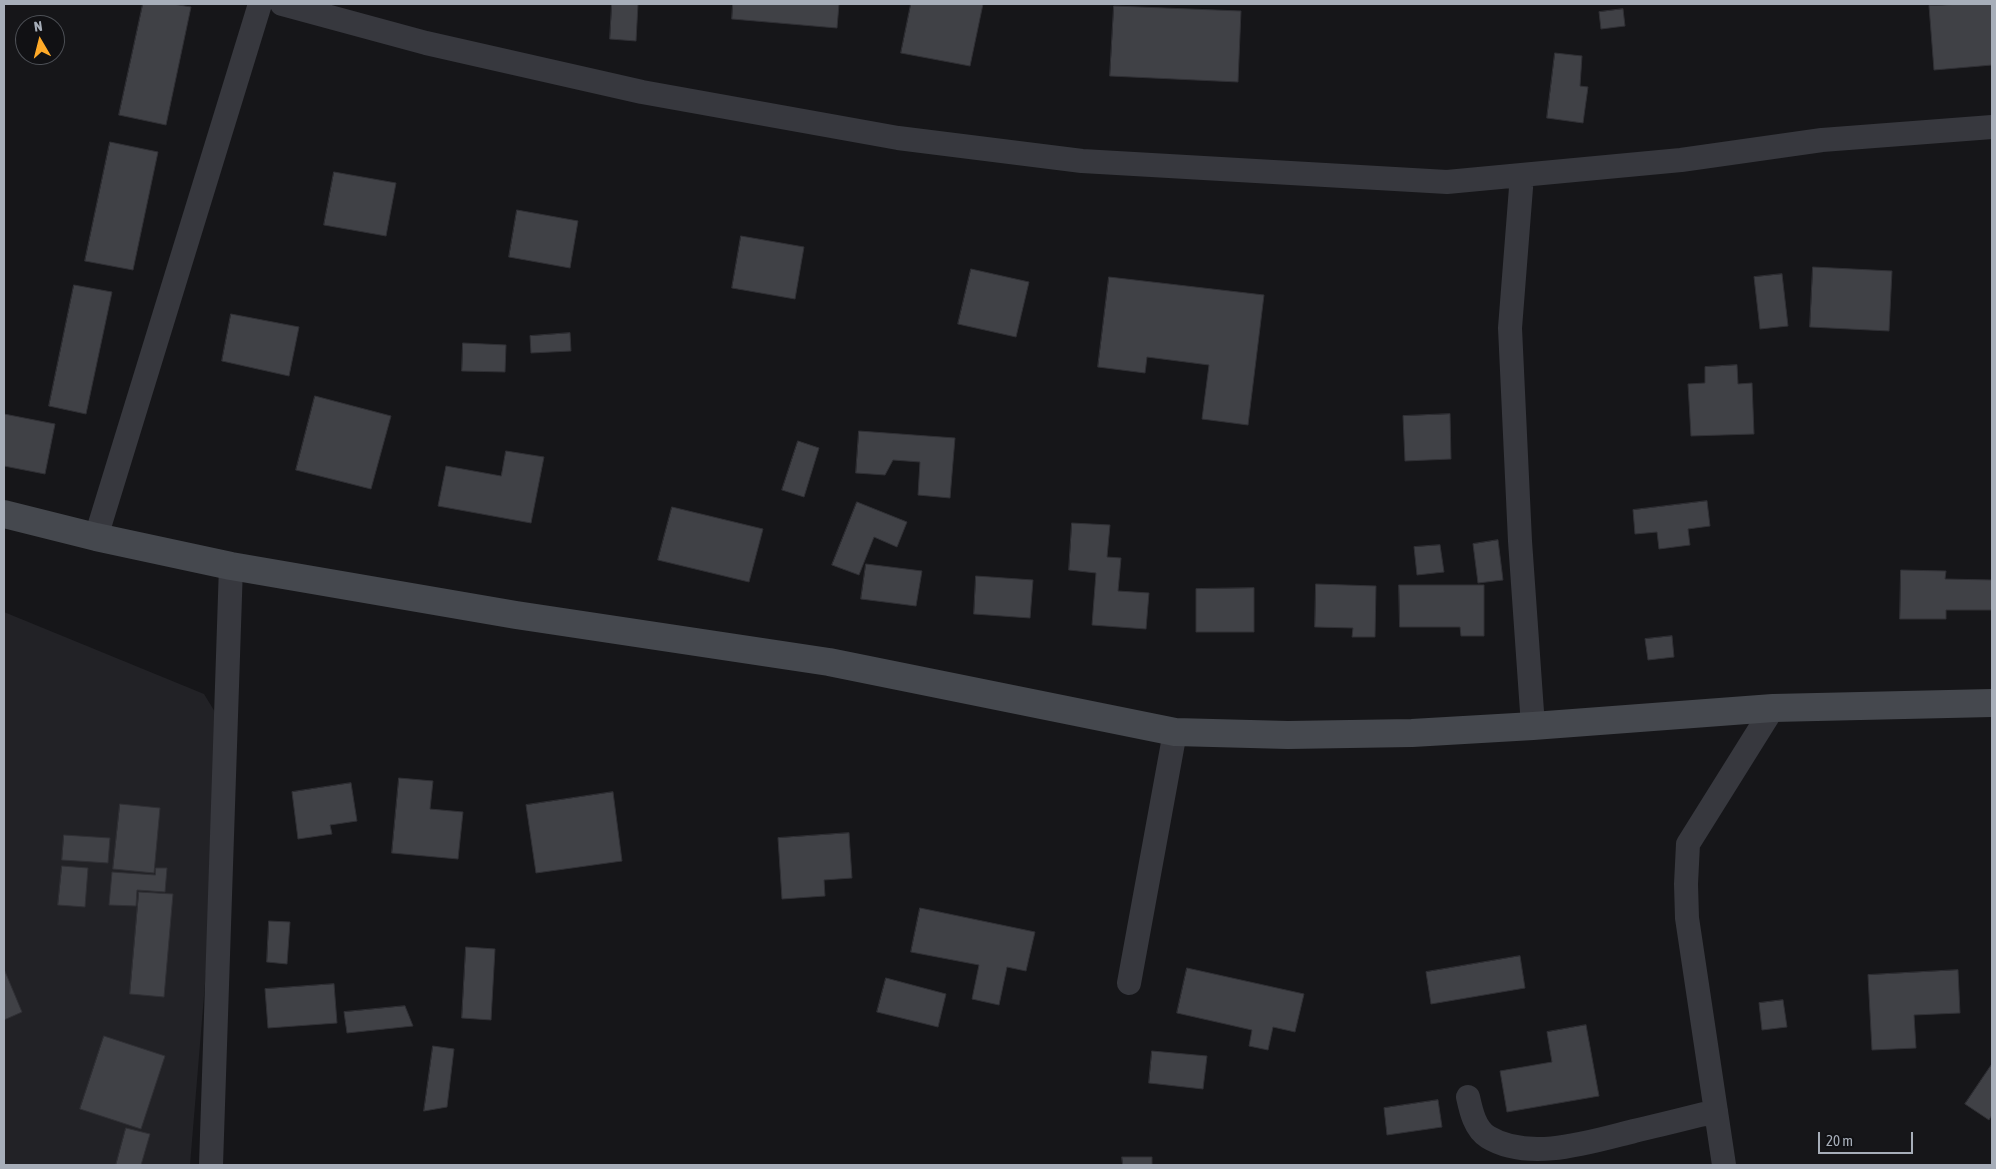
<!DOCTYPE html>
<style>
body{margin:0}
#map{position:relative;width:1996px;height:1169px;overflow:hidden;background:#161619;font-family:"Asap Condensed",sans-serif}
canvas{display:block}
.frame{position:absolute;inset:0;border:5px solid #a7aeb9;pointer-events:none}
.north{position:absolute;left:15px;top:15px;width:50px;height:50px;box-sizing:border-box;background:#111114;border:1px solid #4d5056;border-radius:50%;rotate:352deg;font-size:14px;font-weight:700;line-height:20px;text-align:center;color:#a7aeb9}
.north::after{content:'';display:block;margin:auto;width:18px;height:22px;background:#ffaa28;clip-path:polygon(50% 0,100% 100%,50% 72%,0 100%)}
.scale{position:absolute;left:1818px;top:1132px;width:95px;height:22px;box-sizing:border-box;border:2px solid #a7aeb9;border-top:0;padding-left:6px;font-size:15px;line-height:18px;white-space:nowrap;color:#a7aeb9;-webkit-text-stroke:4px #111114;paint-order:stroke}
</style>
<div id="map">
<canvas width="1996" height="1169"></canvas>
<div class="frame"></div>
<div class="north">N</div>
<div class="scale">20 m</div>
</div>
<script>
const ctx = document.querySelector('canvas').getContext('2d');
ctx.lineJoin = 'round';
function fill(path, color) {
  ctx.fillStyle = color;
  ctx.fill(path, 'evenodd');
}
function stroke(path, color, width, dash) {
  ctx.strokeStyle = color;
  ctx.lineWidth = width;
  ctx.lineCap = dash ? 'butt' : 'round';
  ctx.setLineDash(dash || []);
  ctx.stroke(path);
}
fill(new Path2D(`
 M4,612L204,694L226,730L190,1165H4Z`), '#222226');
const building = new Path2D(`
 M143,4H173L191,7L166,125L119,115Z
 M612,4H638L636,41L610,39Z
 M733,4H839L837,28L732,19Z
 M911,4H983L970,66L901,53Z
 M1963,4H1992V65L1934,70L1929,6Z
 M1114,6L1241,11L1238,82L1110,76Z
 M1623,9L1625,26L1601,29L1599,12Z
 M1555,53L1582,56L1580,86L1588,87L1583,123L1547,118Z
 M110,142L158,152L133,270L85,261Z
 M334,172L396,183L386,236L324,225Z
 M517,210L578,221L570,268L509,257Z
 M741,236L804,247L795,299L732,288Z
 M1813,267L1892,271L1889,331L1810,327Z
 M971,269L1029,282L1016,337L958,324Z
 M1782,274L1788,326L1760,329L1754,277Z
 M1109,277L1264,295L1248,425L1202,419L1209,365L1147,357L1145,373L1098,367Z
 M74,285L112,292L86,414L49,406Z
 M231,314L299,327L289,376L222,361Z
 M570,333L571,351L531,353L530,336Z
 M463,343L506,345L505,372L462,371Z
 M1737,365L1738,384L1752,383L1754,434L1691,436L1688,384L1705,383V367Z
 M315,396L391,416L371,489L296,470Z
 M4,414L55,424L45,474L4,466Z
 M1450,414L1451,459L1405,461L1403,416Z
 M859,431L955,438L950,498L918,495L920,462L893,460L885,475L856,473Z
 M798,441L819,448L804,497L782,490Z
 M506,451L544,457L531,523L438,506L446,466L501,476Z
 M1707,501L1710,526L1688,529L1690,545L1659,549L1657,532L1635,534L1633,510Z
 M857,502L907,522L897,547L874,537L859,575L832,565Z
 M672,507L763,529L749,582L658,560Z
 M1072,523L1110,525L1107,557L1121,558L1118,591L1149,593L1146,629L1092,625L1096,573L1069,570Z
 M1498,540L1503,580L1478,583L1473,544Z
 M1440,545L1444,572L1417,575L1414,547Z
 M866,564L922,571L916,606L861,599Z
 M1901,570L1946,571L1945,579L1992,580V610H1946V619H1900Z
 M976,576L1033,580L1030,618L974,614Z
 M1316,584L1376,586L1375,637H1352L1353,628L1315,627Z
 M1399,585H1484V636H1461L1460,627H1400Z
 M1254,588V632H1196V589Z
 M1672,636L1674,657L1648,660L1645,639Z
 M399,778L433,781L430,809L463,812L458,859L392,853Z
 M351,783L357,821L330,825L332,834L298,839L292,792Z
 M613,792L622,861L536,873L526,805Z
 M120,804L160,808L154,873L113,869Z
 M849,833L852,878L824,880L825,896L782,899L778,838Z
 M64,835L110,838L108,863L62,860Z
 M62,866L88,868L85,907L58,905Z
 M156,868H167L165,892L137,890L136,906L109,905L112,872L155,875Z
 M139,892L173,894L164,997L130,994Z
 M920,908L1035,932L1026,971L1007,967L999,1005L972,999L979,965L911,952Z
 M269,921L290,922L287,964L267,962Z
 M466,947L495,949L491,1020L462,1018Z
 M1520,956L1525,988L1431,1004L1426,972Z
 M1187,968L1304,994L1295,1032L1273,1027L1268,1050L1249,1046L1252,1030L1177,1013Z
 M4,969L22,1012L4,1020Z
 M1958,970L1960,1013L1914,1015L1916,1048L1872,1050L1868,975Z
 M886,978L946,994L938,1027L877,1012Z
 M334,984L337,1023L268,1028L265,989Z
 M1783,1000L1787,1027L1762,1030L1759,1003Z
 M405,1006L413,1026L347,1033L344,1012Z
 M1586,1025L1599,1096L1507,1112L1500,1071L1552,1062L1547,1032Z
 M104,1036L165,1056L141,1129L80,1109Z
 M433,1046L454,1049L447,1107L424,1111Z
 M1152,1051L1207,1056L1203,1089L1149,1083Z
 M1992,1064V1115L1989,1120L1965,1104Z
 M1438,1100L1442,1127L1387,1135L1384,1108Z
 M126,1128L150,1134L141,1165H116Z
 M1122,1157H1152V1165H1123Z`);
fill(building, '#404146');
stroke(building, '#303035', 1);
stroke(new Path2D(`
 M282,4L426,43L642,92L898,138L1082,161L1447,182L1681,160L1822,140L1992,127
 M1522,175L1510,328L1520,541L1533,726
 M96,537L260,4
 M1129,983L1175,732
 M1468,1097C1471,1111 1475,1129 1488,1137C1529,1162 1590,1142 1634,1131C1661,1125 1688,1118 1716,1111
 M211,1165L231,566
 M1724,1165L1687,918L1686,884L1688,844L1773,708`), '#37383e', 24);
stroke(new Path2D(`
 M4,514L96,537L231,566L516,615L829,662L1175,732L1288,735L1412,733L1533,726L1773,708L1992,703`), '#45484e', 28);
</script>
